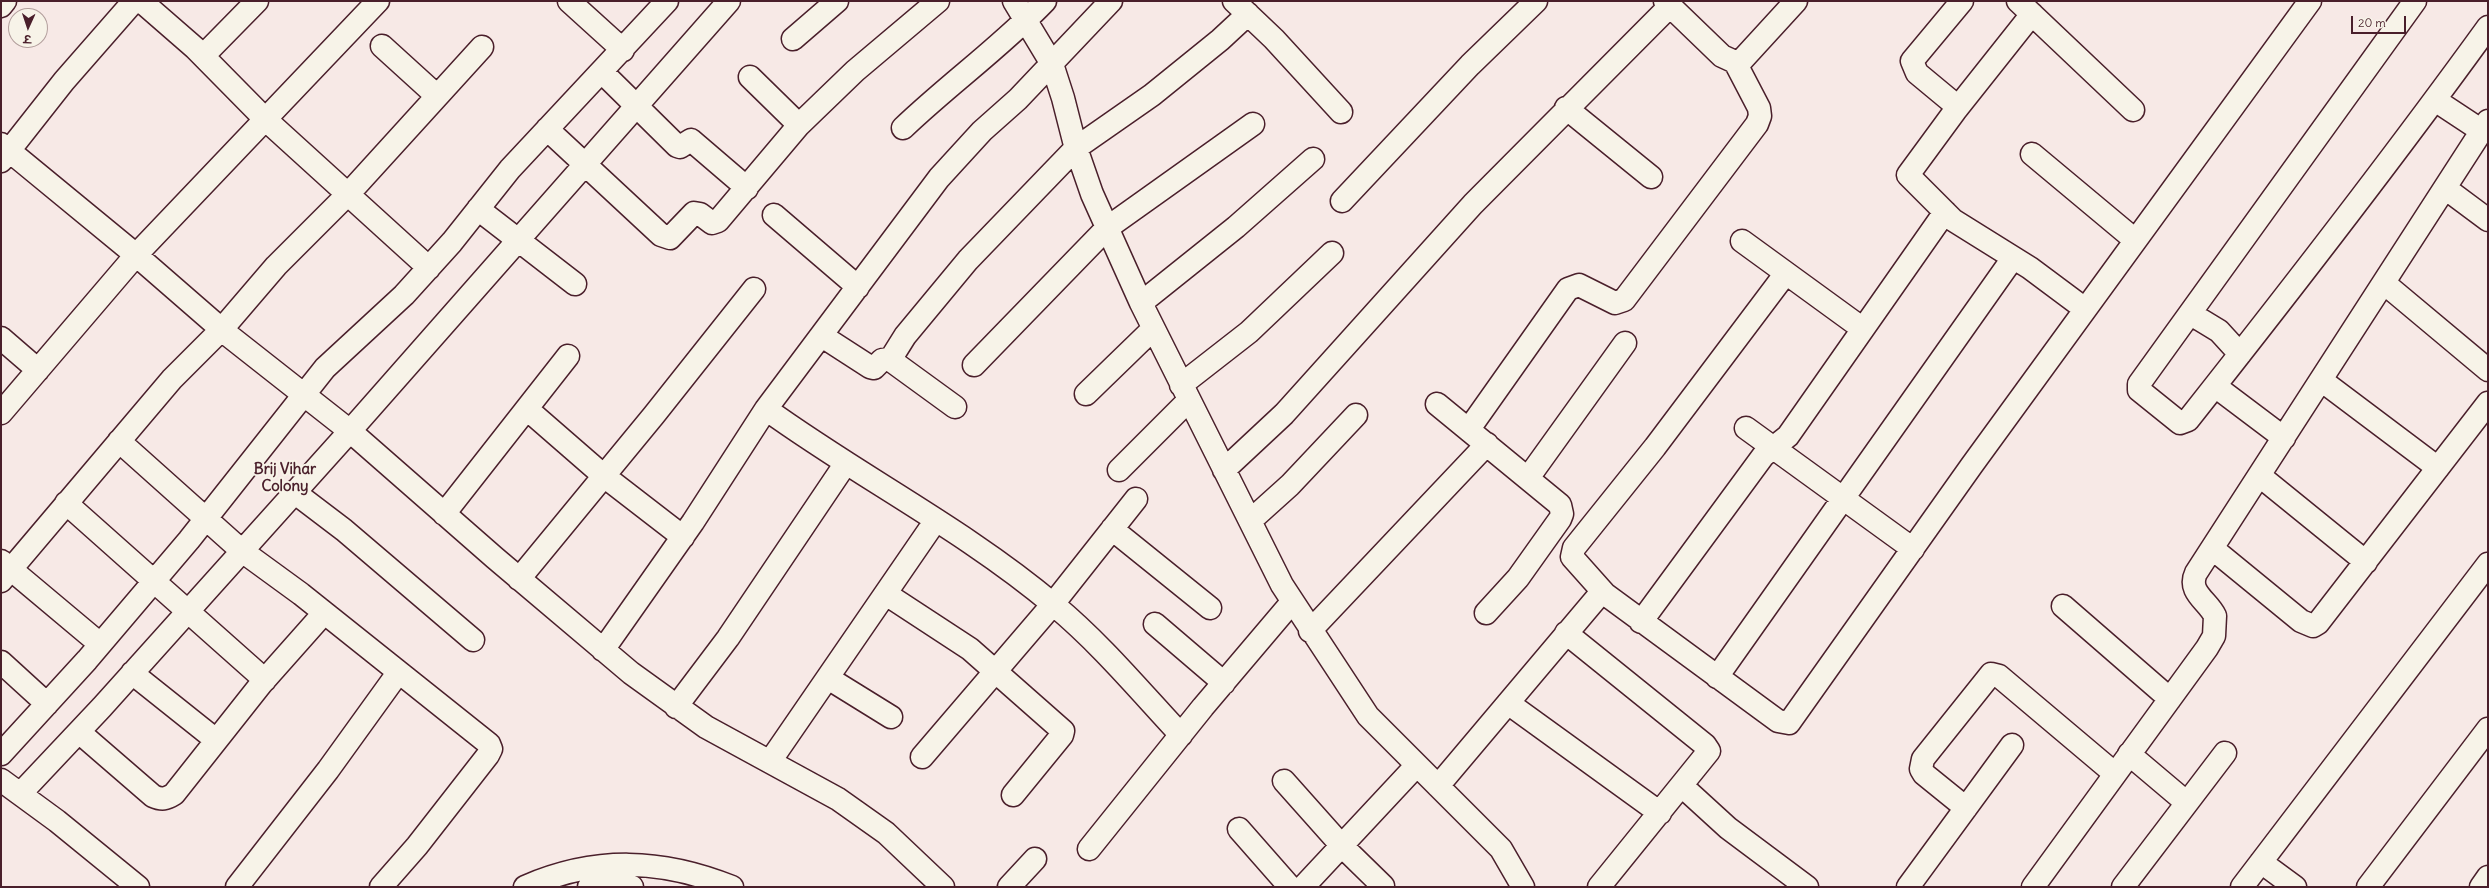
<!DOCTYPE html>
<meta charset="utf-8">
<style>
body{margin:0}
#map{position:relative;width:2489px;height:888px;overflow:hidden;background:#f7e9e6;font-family:Delius,"Playpen Sans Deva",sans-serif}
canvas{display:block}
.frame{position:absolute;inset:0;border:2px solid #4a1f2b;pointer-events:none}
.north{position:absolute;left:8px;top:8px;width:40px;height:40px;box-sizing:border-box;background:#f7f3e8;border:1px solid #b29e9c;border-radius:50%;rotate:183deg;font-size:11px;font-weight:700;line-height:16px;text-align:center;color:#4a1f2b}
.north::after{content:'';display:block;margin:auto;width:14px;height:18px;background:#4a1f2b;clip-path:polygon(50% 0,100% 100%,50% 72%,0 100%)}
.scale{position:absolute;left:2351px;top:16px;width:55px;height:18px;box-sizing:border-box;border:2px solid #4a1f2b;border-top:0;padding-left:5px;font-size:12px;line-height:14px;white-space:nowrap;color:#4a1f2b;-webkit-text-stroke:3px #f7f3e8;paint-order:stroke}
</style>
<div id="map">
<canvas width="2489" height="888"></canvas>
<div class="frame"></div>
<div class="north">उ</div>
<div class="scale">20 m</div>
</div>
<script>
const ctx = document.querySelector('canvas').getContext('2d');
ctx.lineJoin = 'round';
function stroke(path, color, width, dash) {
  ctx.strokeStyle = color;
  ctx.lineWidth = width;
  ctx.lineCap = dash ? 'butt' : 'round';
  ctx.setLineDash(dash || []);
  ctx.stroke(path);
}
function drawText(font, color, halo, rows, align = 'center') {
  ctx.font = font + ' Delius,sans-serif';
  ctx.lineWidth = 4;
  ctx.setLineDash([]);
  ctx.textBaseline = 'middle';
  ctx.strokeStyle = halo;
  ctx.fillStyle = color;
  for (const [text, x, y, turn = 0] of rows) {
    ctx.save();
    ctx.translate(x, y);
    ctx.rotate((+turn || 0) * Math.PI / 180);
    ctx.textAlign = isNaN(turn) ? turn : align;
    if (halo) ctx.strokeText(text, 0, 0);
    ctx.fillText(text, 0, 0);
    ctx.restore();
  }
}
const minor = new Path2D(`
 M141,1L195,48L265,119L429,268
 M569,1L623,50
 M1014,1L1052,64L1063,98L1075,145L1092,194L1141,303L1282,585L1368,716L1501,849L1523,887
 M1234,1L1274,39L1341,112
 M1665,1L1722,56L1735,62L1742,60L1796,1
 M2018,1L2133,110
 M2415,1L2139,384V390L2180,423L2188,420C2290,291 2391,161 2488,27
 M1,6L5,1
 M2032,14L1955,111L1908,175L1953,220L2030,268L2085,309
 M793,39L837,1
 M382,46L437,96
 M203,56L257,1
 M602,72L677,146L680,147L691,140L747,188
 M750,77L799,125
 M2435,100L2482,131
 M1958,107L1917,73L1912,61L1962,1
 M1566,108L1651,177
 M903,128C949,84 1001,47 1045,1
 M547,129L661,235L670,238L694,213L700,214L712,223L718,221L799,125L855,71L938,1
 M1,144L136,255L228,335L350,431L495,558L631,673L706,727L838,799L886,833L943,887
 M2032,154L2135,240
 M1,161L64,81L134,1
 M2445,188L2488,220
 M1342,201L1470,65L1536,1
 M478,209L575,284
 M774,215L858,287
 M1742,241L1863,329
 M2384,283L2488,370
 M1141,303L1236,227L1313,159
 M2191,314L2219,331L2240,354
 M822,336L870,367L874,368L882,360L889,359L955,407
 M1,338L38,370
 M890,360L905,336L968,260L1076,148L1152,95L1220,40L1248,14
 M974,365L1107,228L1253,124
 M2321,380L2438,468
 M1181,385L1249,332L1332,253
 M2215,386L2284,438
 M1086,394L1153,329
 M1437,404L1560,505L1562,514L1560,519L1518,578L1486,613
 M527,409L604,476L683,537
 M766,409C860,477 965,530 1054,605C1100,643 1140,691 1181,735
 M1,413L136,255L378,1
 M1746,428L1913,549
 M1469,429L1568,289L1579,285L1615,303L1624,300L1757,124L1760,116L1759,108L1735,62
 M119,441L242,551L301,594L489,744L491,749L488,755L417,846L381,887
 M1119,470L1188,401
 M1224,470L1284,414L1473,204L1670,6
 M2260,476L2366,562
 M1528,478L1625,343
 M294,492L344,530L473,640
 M66,503L265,680
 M444,514L568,356
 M1250,521L1290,485L1356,415
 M1112,529L1210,608
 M2213,549L2301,621L2313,626L2318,623L2488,403
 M1,561L100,644
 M519,579L654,415L754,289
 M1,581L172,379L222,329L276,266L351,191L482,47
 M886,594L970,649L1063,731L1062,735L1013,795
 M1605,594L1572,557L1574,548L1655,447L1786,273
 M2063,606L2170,699
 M1641,622L1763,456L1788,436L1945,212
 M1155,624L1224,683
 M1310,631L1487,444
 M1566,633L1705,745L1709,751L1599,887
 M603,650L693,522L766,409L939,178L982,131L1018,99L1111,1
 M1,662L47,704
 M132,673L216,740
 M1717,677L2013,258
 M828,678L891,717
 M1508,703L1660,813
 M676,707L728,638L846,463
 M79,732L153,796C162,800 166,799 174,794L261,684L324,613
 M1,754L87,660L189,540L325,368L404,295L452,242L510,169L667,1
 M2129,754L2187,803
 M922,757L1053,604L1136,499
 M771,760L936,520
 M1,780L57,821L138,887
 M1284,781L1341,845L1383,886
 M1438,786L1600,594H1605L1778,721L1789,723L1972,465L2310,1
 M1682,786L1728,828L1807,887
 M20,794L102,707L350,431L729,1
 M1966,808L1924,774L1921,769L1923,759L1991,674L1999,676L2114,773
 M1239,829L1290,887
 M1089,849L1203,707L1292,602
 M2261,862L2295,887
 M237,887L328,770L398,673
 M525,887C596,856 662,859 732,887
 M589,887L617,885L632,887
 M1009,887L1035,859
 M1303,887L1416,766
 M1908,887L2012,745
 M2033,887L2207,648L2214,636L2215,616C2208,601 2187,592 2196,573L2488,121
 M2123,887L2225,753
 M2242,887L2488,564
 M2368,887L2488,729
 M2481,887L2488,877`);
stroke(minor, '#4a1f2b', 25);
stroke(minor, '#f7f3e8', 22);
drawText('bold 15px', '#4a1f2b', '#f7f3e8', [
 ["Brij Vihar",285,470],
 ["Colony",285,487]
]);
</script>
